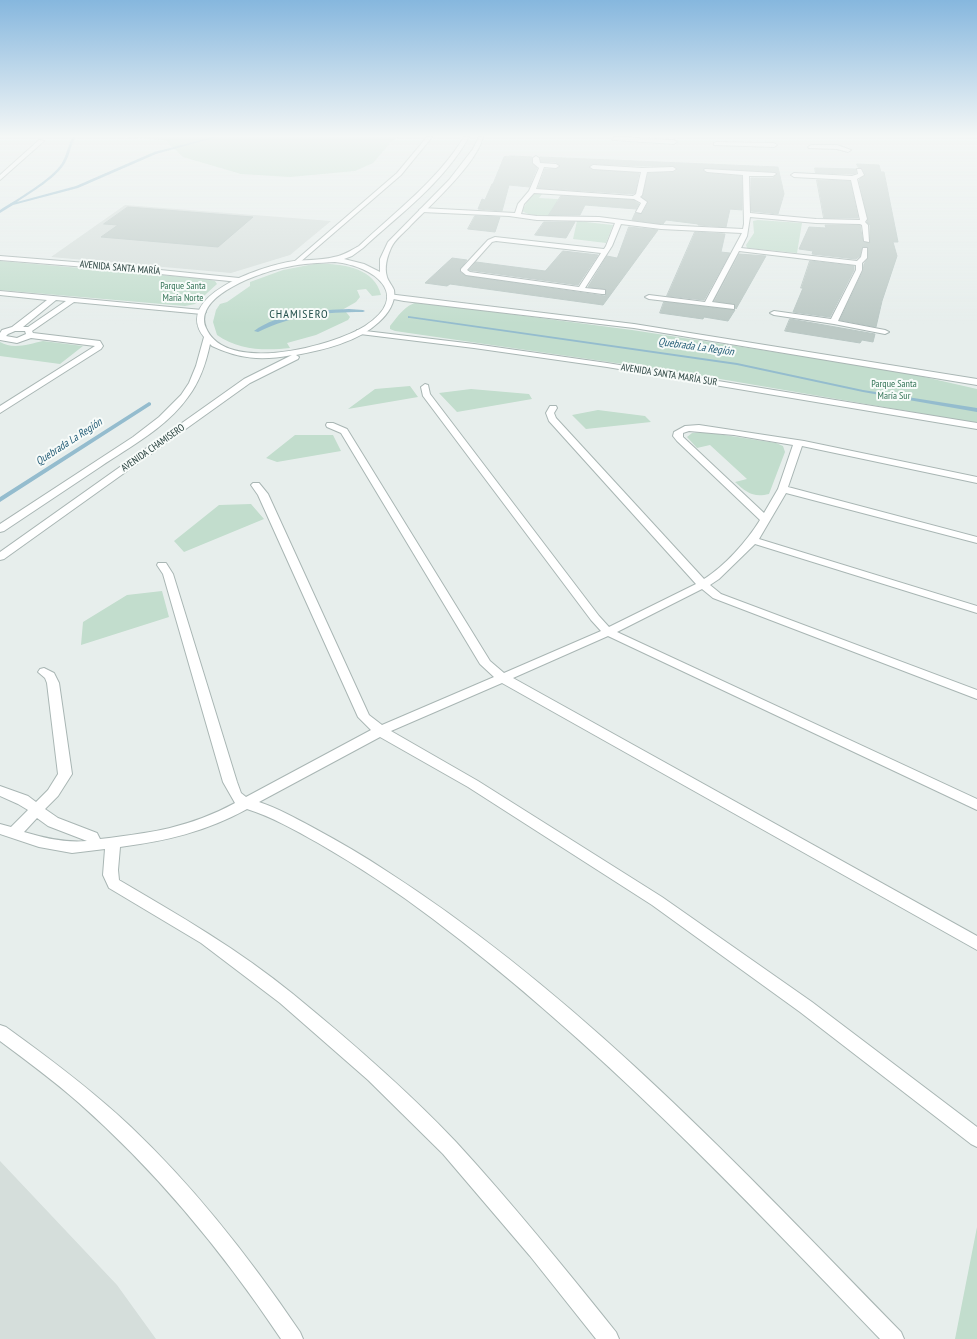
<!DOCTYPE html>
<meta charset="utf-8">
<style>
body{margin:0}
canvas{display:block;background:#e7eeec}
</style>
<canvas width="977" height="1339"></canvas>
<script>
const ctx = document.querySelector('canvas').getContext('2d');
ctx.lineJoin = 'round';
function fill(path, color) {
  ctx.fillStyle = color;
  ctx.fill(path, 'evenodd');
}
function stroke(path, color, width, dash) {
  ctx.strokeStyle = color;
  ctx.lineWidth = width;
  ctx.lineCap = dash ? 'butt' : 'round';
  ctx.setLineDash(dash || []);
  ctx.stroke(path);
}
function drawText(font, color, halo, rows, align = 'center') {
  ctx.font = font + ' "PT Sans Narrow",sans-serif';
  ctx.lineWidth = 4;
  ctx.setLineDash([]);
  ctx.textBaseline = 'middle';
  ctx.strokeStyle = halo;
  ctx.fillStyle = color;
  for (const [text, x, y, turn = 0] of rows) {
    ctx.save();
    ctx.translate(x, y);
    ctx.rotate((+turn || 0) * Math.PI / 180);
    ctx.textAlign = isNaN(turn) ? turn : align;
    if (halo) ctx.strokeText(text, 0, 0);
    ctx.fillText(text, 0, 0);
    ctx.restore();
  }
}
fill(new Path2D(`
 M125,205L331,221L290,255L231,273L51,257Z
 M0,1161L117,1285L156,1339H0Z`), '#d5dedb');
fill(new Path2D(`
 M125,137H399L392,141L373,163L355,171L290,177L241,174L183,157L166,141L162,140Z
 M534,194H542L539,198L558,199L556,216C545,216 532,217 522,211L530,196Z
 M758,220L802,223L797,253L747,248L746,245L754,233L753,221Z
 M577,221L613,225L606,243L573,239Z
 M0,261L207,279L215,281L217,284L195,304L185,306L0,290Z
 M314,264C338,263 374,266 381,295L372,296L366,289L357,290L360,297L356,302L342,310L346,312L350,317L348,320L316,335L287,343L290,348C265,351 238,350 217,335L213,322L216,310L220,304L227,302L250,286V282L283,270Z
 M418,302L632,330L898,371L977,389V423L685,373L395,331L390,329V326C398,316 405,305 418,302Z
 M43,341L83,346L60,364L0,356V342C13,350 29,344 43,341Z
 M410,386L418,397L348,409L375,389Z
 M471,389L529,394L532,399L457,412L439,393Z
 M598,410L645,416L651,422L586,429L572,415Z
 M705,432L776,443L783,446L785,452L769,494C753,498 746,492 735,482L747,479L710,445L697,448L687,437L692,433Z
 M295,435H333L341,451L277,462L266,458Z
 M251,504L264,519L184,552L174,541L219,505Z
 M162,591L169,617L81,645L83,622L127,595Z
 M977,1227V1339H955Z`), '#c2ddcd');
fill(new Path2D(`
 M73,137H76C71,144 70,154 65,163C56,178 32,192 17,202L76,186L154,152L213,137H217L156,154L78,188L13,205L0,213V210C17,199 51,180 62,163C67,154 68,144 73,137Z
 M349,309L363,310L365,311L363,312C324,312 293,315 258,332L254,331C278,313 320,310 349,309Z
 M408,316L737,363L863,390L977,408V412L863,392L737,365L410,318H408Z
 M149,402L151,403V405L0,502V497Z`), '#94bcce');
const building = new Path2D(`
 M512,156L532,157V163L537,168L529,187L509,185L502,211L478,209L482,199L485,200L492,184H495H493L504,157Z
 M540,157L778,167L784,194L778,214L751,211V178H773L777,174L776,172L705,168L703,170L707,173L742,176V210L730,209L726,227L698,225V224L666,220L663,224L632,220L635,213L642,214L648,203L642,197L648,173L673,172L677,170V168L673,166H642L593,164L589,167L593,170L639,173L635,193L633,194L538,188L545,169H556L560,166L556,162H541Z
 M857,164L879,165L881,172H884L898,242H893L897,256L882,301L876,327L840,320L863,271L864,264L868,258V247H862L860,256L856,259L812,254L813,251L799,249L809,227L826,228L825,225H860L863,242L870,243V225L867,222L868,219L859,180L865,174L862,168H859Z
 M815,168L856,169V173L852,174L816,173Z
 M817,180L850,181L858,218H824Z
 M561,196L634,200L639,204L636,209L585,205L580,215H549Z
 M128,207L253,217L218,247L101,237L118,225L104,224Z
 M475,216L500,217L495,232L468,229Z
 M544,222H575L566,238L535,235Z
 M629,227L658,230L603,305L450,284L447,286L425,283L452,258L467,260L460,269V272L466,276L605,296L606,294V289L588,287L607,256L617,258Z
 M695,232L725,234L721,252L730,253L704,300L667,296Z
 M563,251L598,255L578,285L469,270L476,262L545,271Z
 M739,254L766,256L736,309L734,304L714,301Z
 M810,261L854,266V270L830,317L793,312L803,288H801Z
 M664,302L734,310H735L728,321L704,317L703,319L660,313Z
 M790,319L875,334L873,342L862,340L860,343L785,331Z`);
fill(building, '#bcc9c5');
stroke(building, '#b9c7c4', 1);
const minor = new Path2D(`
 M427,137H432L401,175L299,263H295V261L397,173Z
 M615,137L674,140L677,142L674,144L613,140L612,139Z
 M39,140L44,141L0,180V175Z
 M716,142L774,143L777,145L774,147L714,145V143Z
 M811,145H837L851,150L848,152L837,149L809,148L808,147Z
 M536,156L539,158L540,163L556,164L559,166L556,168L544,167L536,189L633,196L636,194L641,172L593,169L590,167L593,165L642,168L673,167L676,169L673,171L647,172L642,195L640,197L647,202L641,213L636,212L641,203L634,199L534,193L524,204L521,214L537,216L599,217L661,225L743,229L744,224L743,175L707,172L704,170L705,169L775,173L776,174L773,176H749L750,213L816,219L860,220L851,180L794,177L791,175L794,173L852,176L858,174L857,169H861L864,175L857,179L867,219L865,222L868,225L869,242L864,241L862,225L860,224L816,223L750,217L747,236L741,248L857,261L861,257L863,248H867V258L862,263V270L838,321L885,330L889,332L885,334L834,324L774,315L770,313L774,311L831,319L856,270V265L739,251L712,302L734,305V309L649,299L645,297L649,295L705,302L742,233L661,229L621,224L612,246L585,288L605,290V294H602L466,275L461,271V269L488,240L495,237L604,249L606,246L615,223L599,221L537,220L509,216L422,212L419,210L422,208L515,213L518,204L529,191L539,168L533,163V158ZM496,241L601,253L579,287L470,272L467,270L492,242Z
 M0,256L111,265L239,278L243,280L239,282L111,269L0,260Z
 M0,291L202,310L206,312L202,314L74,302L32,331L33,333L100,341L103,346L101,349L0,413V406L95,346L31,338L17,343L0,340V333L2,330L12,327L47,300L0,295ZM56,300L66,301L28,327H23ZM15,331H25L26,334L17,338L6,336L8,334Z
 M388,294L634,324L977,379V385L634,328L404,301L388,298Z
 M357,330L474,344L607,363L977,423V429L607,367L474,348L360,334L356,332Z
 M425,384L428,385L430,394L599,616L609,627L696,584L549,421L546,413L550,406H556L557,408L554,413L556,418L704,579C725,566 747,541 760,520L677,441L673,436L674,432L685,426L699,425L804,441L977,477V483L802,446L788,487L977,537V543L786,493L759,539L977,606V613L755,544L719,579L710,585L721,594L977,690V699L713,598L702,589L617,632L977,799V810L608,636L513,678L977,936V950L502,683L391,731L478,781L662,897L812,1002L977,1127V1147L971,1144L800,1012L652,905L468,787L380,737L259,802C278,808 295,818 312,827C338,841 364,856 388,872C582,997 741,1168 901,1332L904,1339H880C738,1191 597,1043 433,919C396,891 358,866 318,843C295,830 272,817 247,809C205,832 166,841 120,847L118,870L119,880C179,915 239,950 293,994C349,1040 406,1089 456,1142C512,1203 564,1267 616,1332L619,1339H596L530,1256L443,1154L368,1080L280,1003L201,943L109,888L103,875L105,849L72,853L39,847L0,834V824L11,827L28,810L18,804L0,796V786L28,796L36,802L48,790L58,774L47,683L45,678L38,672L40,669L44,668L54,673L59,683L72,774L58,796L45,809L58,818L97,833L100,839C150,833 189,828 235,803L223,782L163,574L157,565L158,563H166L173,574L237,782L241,793L246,797L371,730L358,717L258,495L251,485L253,483H259L268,494L369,715L382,725L494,677L480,664L341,433L327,427L326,425L327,423H333L347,429L490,661L504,673L601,631L591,620L423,396L421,387ZM689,431L734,435L793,445L778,489L764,513L683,437V433ZM37,818L48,826L87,841C65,843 44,838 24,832Z
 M0,1025L6,1027C49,1058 92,1090 131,1127C196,1189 250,1258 300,1332L303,1339H281C223,1252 157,1172 79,1103C54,1081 27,1061 0,1041Z`);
const tertiary = new Path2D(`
 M464,137H469C443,183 401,213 363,248L352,256L344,259L364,264L380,272V259L388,242L449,180L473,149L479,137H483C477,163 431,205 411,225C405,232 395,239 391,248C387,257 384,267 387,277C388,281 392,285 394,290C396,302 388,314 379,322C358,342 323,350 296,355L299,357L298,359L250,383L4,559L0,560V552L244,379L292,355C261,361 240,359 212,346L210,344C206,363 200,381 188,397C166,428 131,446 100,467C68,488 36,510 4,531L0,532V524L133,437L159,417L181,395L189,383L196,366L204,337C172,296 261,267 288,262C303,259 320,261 334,257C344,255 350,251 359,246C396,211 437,181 464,137ZM335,262C374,266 413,295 365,326C333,346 226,375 206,328C192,295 264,271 287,267C303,263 319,263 335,262Z`);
stroke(minor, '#a9b6b4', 2);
stroke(tertiary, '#a9b6b4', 2);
fill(minor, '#fff');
fill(tertiary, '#fff');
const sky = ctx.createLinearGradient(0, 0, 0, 324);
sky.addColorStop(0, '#86b7de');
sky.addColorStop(0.42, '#f4f7f6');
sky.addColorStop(1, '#f4f7f600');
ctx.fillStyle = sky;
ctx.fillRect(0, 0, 977, 324);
drawText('10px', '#263f3c', '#f7fbf9', [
 ["AVENIDA SANTA MARÍA",120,268,5],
 ["AVENIDA SANTA MARÍA SUR",669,375,9],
 ["AVENIDA CHAMISERO",153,448,-35]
]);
drawText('10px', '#337356', '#f7fbf9', [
 ["Parque Santa",183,286],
 ["María Norte",183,298],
 ["Parque Santa",894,384],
 ["María Sur",894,396]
]);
drawText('italic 11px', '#245d77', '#f7fbf9', [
 ["Quebrada La Región",696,347,8],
 ["Quebrada La Región",69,442,-33]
]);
ctx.letterSpacing = '1px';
drawText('12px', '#23504c', '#f7fbf9', [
 ["CHAMISERO",299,315]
]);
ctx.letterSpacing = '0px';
</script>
